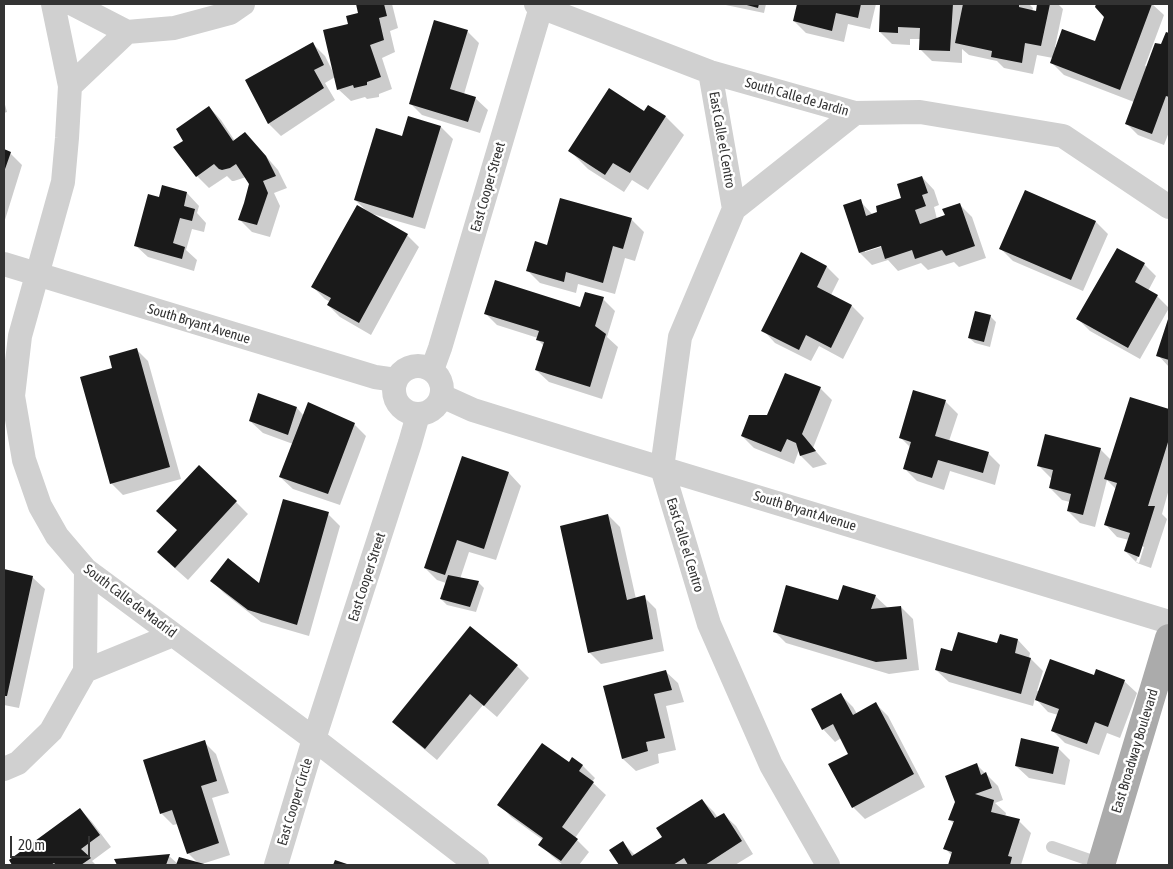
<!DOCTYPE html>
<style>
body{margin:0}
#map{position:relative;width:1173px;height:869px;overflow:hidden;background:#fff;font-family:"Asap Condensed",sans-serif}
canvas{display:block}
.frame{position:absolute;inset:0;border:5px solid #333;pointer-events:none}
.scale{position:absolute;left:10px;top:836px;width:80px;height:22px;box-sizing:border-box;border:2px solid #333;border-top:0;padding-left:6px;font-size:15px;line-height:18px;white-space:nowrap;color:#333;-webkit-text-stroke:4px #fff;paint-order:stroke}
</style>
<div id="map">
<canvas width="1173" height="869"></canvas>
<div class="frame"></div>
<div class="scale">20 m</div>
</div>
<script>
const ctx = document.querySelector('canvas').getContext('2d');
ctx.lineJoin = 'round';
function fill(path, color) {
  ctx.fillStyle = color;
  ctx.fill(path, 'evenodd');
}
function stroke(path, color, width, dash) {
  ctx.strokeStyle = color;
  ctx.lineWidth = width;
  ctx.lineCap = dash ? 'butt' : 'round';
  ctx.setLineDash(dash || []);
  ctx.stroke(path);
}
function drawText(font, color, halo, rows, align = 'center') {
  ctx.font = font + ' "Asap Condensed",sans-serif';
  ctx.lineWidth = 5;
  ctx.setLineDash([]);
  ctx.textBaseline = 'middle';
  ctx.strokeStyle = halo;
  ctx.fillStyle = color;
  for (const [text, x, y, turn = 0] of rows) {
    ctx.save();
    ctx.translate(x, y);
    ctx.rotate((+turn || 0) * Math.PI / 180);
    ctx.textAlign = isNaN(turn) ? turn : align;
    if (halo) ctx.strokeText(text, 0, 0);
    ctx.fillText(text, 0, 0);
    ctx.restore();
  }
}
fill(new Path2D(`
 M357,4H392L398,28L390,31L395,52L382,58L392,89L379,94V97L367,99L365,97L351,101L338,89L335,77L325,83L335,100L281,136L269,124L246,81L313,44L325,56L334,74L349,24L359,14Z
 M721,4H766L764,13Z
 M798,4H876L870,29L848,24L844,42L806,33L794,21Z
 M882,4H994L1003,6V4H1029L1033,8L1032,11L1037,12L1039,4H1058L1063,9L1055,47L1057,48L1096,42L1105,16L1096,6L1097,4H1152L1164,15L1145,66L1148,67L1167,48V33L1169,34V132L1164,145L1138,135L1126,123L1134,102L1064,75L1052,63L1053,58L1037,55L1033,74L1004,68L997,61L969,55L962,49V63L932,61L920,49L921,39H910V45L892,44L880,32Z
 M467,31L479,43L464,94L475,98L488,110L480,133L422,115L410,103Z
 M4,101L7,112L4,113Z
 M649,106L666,117L684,135L648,190L632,180L624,192L588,169L570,151L644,112Z
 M209,107L221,120L235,141L257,146L278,170L287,188L274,193L280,206L270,237L252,232L240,220L250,184L246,177L234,181H232L227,176L209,188L197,176L184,141Z
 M409,118L441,127L453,139L425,229L369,213L407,235L419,247L371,335L340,317L328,305L330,302L325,299L313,287L368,212L355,200L403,137Z
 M4,151L10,153L22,165L4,223Z
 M922,177L934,190L939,205L934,207L937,219L946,216L960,205L972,217L986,258L959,267L954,262L928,270L921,263L898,271L888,260L872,265L860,253V201L873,215L903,199ZM887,243V245L865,252V250Z
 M1026,191L1096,222L1108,234L1083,291L1013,261L1001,249Z
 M187,193L199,206L197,213L206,223L204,232L192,229L186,250L197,260L194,271L148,257L135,245L160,199Z
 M631,219L644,232L635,261L625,258L615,294L578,284L576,293L540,283L528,271L548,246Z
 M801,254L827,267L839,279L831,295L852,306L864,318L843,359L819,346L811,361L775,343L763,330Z
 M1144,264L1156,276L1148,291L1157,296L1169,308L1140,359L1090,331L1078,319Z
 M603,299L615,311L607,337L618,347L602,399L549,382L536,370L544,346L537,339L538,338L497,325L485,313L581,308Z
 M990,316L996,322L990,347L975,343L969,338Z
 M1169,319V367L1158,355Z
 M136,349L148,361L181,479L123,495L111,483L114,369Z
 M820,388L832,400L813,448L827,464L813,468L801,456L799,450L794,464L754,448L742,436L768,416Z
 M1131,399L1169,411V489L1162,514L1167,519L1151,568L1137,563L1125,551L1129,540L1117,537L1105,524L1116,489L1107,480L1095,527L1080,523L1068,511L1070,502L1062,500L1050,488L1053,479L1051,478L1039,466L1100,449L1111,460ZM1142,546L1144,547L1139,563L1136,562Z
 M945,401L958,414L949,441L988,453L1000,465L995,485L950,471L944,490L917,481L905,469L911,448L900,437Z
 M297,408L304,416L354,424L366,436L340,505L293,489L280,477L293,444L263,433L250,421Z
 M462,458L509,473L521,486L496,560L469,552L460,579L478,582L484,588L476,612L447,605L441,599L446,583L437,580L425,568Z
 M236,502L248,514L188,580L170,564Z
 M328,514L340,526L309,636L261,622L224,593L212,581L260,585Z
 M608,515L620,527L636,599L644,597L656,609L664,651L601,664L589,652Z
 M4,571L32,577L45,589L19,708L4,705Z
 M875,596L888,608L901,607L913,619L919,670L889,674L786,643L774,631L839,602Z
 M1001,636L1018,640L1030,653L1029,658L1031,659L1043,671L1037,691H1039L1094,677L1124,681L1137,693L1120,738L1107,733L1099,755L1065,743L1053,731L1058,715L1048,712L1035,698L1033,706L949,682L936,670L953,653L998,645Z
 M517,666L529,678L497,717L483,705L437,760L406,734L394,722Z
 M665,671L678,683L684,702L666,706L676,750L658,754L659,763L636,771L623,759L605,687Z
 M841,695L853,707L857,714L876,704L888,716L925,787L865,819L853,807L850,754L841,738L835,742L823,729L813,710Z
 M204,742L216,754L229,793L212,798L230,855L202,864L206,865H119L116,860L169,856L178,864L198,863L188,853L178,824L173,825L161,813Z
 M1058,748L1070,760L1065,785L1029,778L1016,766Z
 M573,759L583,766L595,778L592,782L606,795L575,838L589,852L579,865H563L552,856L540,844L543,840L511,817L499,804L569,764Z
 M977,765L998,786L1003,800L995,803L1006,813L1005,817L1019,821L1031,833L1021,865H949L952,856L945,848L954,824L949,819Z
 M702,800L714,812L718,818L723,814L736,826L753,854L735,865H621L611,850L623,843L635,855L663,837Z
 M80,809L92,822L111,847L92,861L96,865H14L10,860Z`), '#0003');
fill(new Path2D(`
 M356,4H384L387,16L379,18L384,40L370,45L381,77L367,82V85L354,88L353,85L337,90L323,30L348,24L346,16L358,13Z
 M743,4H759L758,8Z
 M797,4H861L858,18L836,13L832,31L793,21Z
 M880,4H953L950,51L919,50L920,28L898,27V33L879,32Z
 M963,4H996L1002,5V4H1019V7L1036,11L1037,4H1050L1041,46L1025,43L1022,63L991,57L992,51L955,43Z
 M1096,4H1152L1120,90L1050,63L1062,29L1095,41L1104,17L1095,7Z
 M434,20L468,30L450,89L476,97L468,122L409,104Z
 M1166,32L1169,33V97L1166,96L1152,134L1125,124L1155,43L1161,44Z
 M313,42L324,65L314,70L324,88L268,124L245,80Z
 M609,88L644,111L648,105L666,116L630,173L613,163L605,175L568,151Z
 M209,106L233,141L245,132L266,156L276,176L263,181L268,193L257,225L238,220L244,203L249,184L236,164L230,168L222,170L219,169L214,164L196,177L173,147L183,141L176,129Z
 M408,116L441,126L413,218L354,200L376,128L402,136Z
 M4,149L11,152L4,172Z
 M922,176L928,193L922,195L926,206L915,210L920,224L945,215L942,209L960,203L975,246L946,256L942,250L915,259L912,250L885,259L881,246L859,253L843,205L861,199L866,216L877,212L876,206L901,198L897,184Z
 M162,185L187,192L184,206L195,209L192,221L180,218L173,243L185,247L182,259L134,246L148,194L159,197Z
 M1025,190L1096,221L1071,280L999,249Z
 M560,198L632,218L623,249L613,246L603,283L566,272L564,282L526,271L535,241L547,245Z
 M357,205L408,234L359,323L327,305L331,298L311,287Z
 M1117,248L1145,263L1135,282L1158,295L1128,348L1076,319Z
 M801,252L827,266L817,287L852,305L831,348L806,335L799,350L761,331Z
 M495,280L580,307L585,292L604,297L595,326L606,334L590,387L535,370L544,342L536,340L539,331L484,314Z
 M975,311L991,315L984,342L968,338Z
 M1169,316V360L1156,356Z
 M137,348L170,467L110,484L80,377L112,368L109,356Z
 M785,373L821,387L802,434L816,451L800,456L796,443L787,439L781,452L741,436L749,415H767Z
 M913,390L946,400L935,436L989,452L983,473L938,460L932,478L903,469L911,442L899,438Z
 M258,393L297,407L288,435L249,421Z
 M1130,397L1169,409V439L1148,506H1155L1139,557L1124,551L1130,533L1104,525L1117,483L1104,479Z
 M308,402L355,423L328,494L279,477Z
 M1045,434L1101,448L1083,515L1067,511L1071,494L1049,488L1053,470L1037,466Z
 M462,456L509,472L484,549L457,540L445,575L424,568Z
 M199,465L237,501L175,568L157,552L177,530L156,511Z
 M283,499L329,512L297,625L248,610L210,581L228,558L259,583Z
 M608,514L627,600L645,595L653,639L588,653L560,526Z
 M4,569L33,576L7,696H4Z
 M448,575L479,581L470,607L440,599Z
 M786,585L838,600L843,585L876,595L871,609L901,606L907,659L876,662L773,632Z
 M470,626L518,665L484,706L470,694L425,749L392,722Z
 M958,632L997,643L1000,634L1018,639L1015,653L1031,658L1021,694L935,670L941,648L952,651Z
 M1050,659L1094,675L1096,669L1125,680L1108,727L1095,722L1087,744L1051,731L1059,709L1035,700Z
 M666,670L672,690L654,694L665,738L646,742L648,751L622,759L603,686Z
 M841,693L853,715L876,702L914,774L852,808L828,764L848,754L833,724L822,730L811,709Z
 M1021,738L1059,747L1053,774L1015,766Z
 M205,740L217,781L201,786L219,843L187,854L172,810L160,814L143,760Z
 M542,743L569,762L572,757L583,765L579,771L594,782L562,827L578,839L561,861L538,845L543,838L497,805Z
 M977,763L981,775L986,772L992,788L975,794L994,800L991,812L1020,819L1008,856L1012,857L1010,865H948L952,852L943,849L954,821L948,820L955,802L945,776Z
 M702,799L715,818L724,813L742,841L705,865H688L684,858L673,865H619L609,850L623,841L632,856L662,837L656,828Z
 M80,808L100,835L81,849L91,858L81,865H56L54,863L51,865H12L9,860Z
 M170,854L166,865H117L114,859Z
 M179,857L208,865H176Z
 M335,860L350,865H333Z`), '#1a1a1a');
stroke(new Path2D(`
 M1052,847L1101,864`), '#d0d0d0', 12);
stroke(new Path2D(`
 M53,4L70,86L67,138L63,182L20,336L13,396L24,460L40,506L57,536L86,570L314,739L477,865
 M73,4L127,32
 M536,4L541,7L710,72L855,113L920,112L1063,136L1169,207
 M710,72L734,209L680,337L662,468L709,624L771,765L828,865
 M70,86L127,32L174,28L230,13L243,4
 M734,209L855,113
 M4,264L375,377L396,380
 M394 390a24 24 0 1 1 48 0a24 24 0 1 1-48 0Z
 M432,370L440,348L542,4
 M442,396L473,410L592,447L1169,622
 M85,671L86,570
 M4,769L18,763L51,731L85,671L173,635
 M276,865L314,739L410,443L418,415`), '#d0d0d0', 24);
stroke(new Path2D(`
 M1101,865L1169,638`), '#ababab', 28);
drawText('14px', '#333', '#fff', [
 ["South Calle de Jardin",797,97,16],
 ["East Calle el Centro",722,140,80],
 ["East Cooper Street",488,187,-74],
 ["South Bryant Avenue",199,324,17],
 ["South Bryant Avenue",805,511,17],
 ["East Calle el Centro",685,545,73],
 ["East Cooper Street",367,577,-72],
 ["South Calle de Madrid",130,601,37],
 ["East Broadway Boulevard",1135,751,-73],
 ["East Cooper Circle",295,802,-73]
]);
</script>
